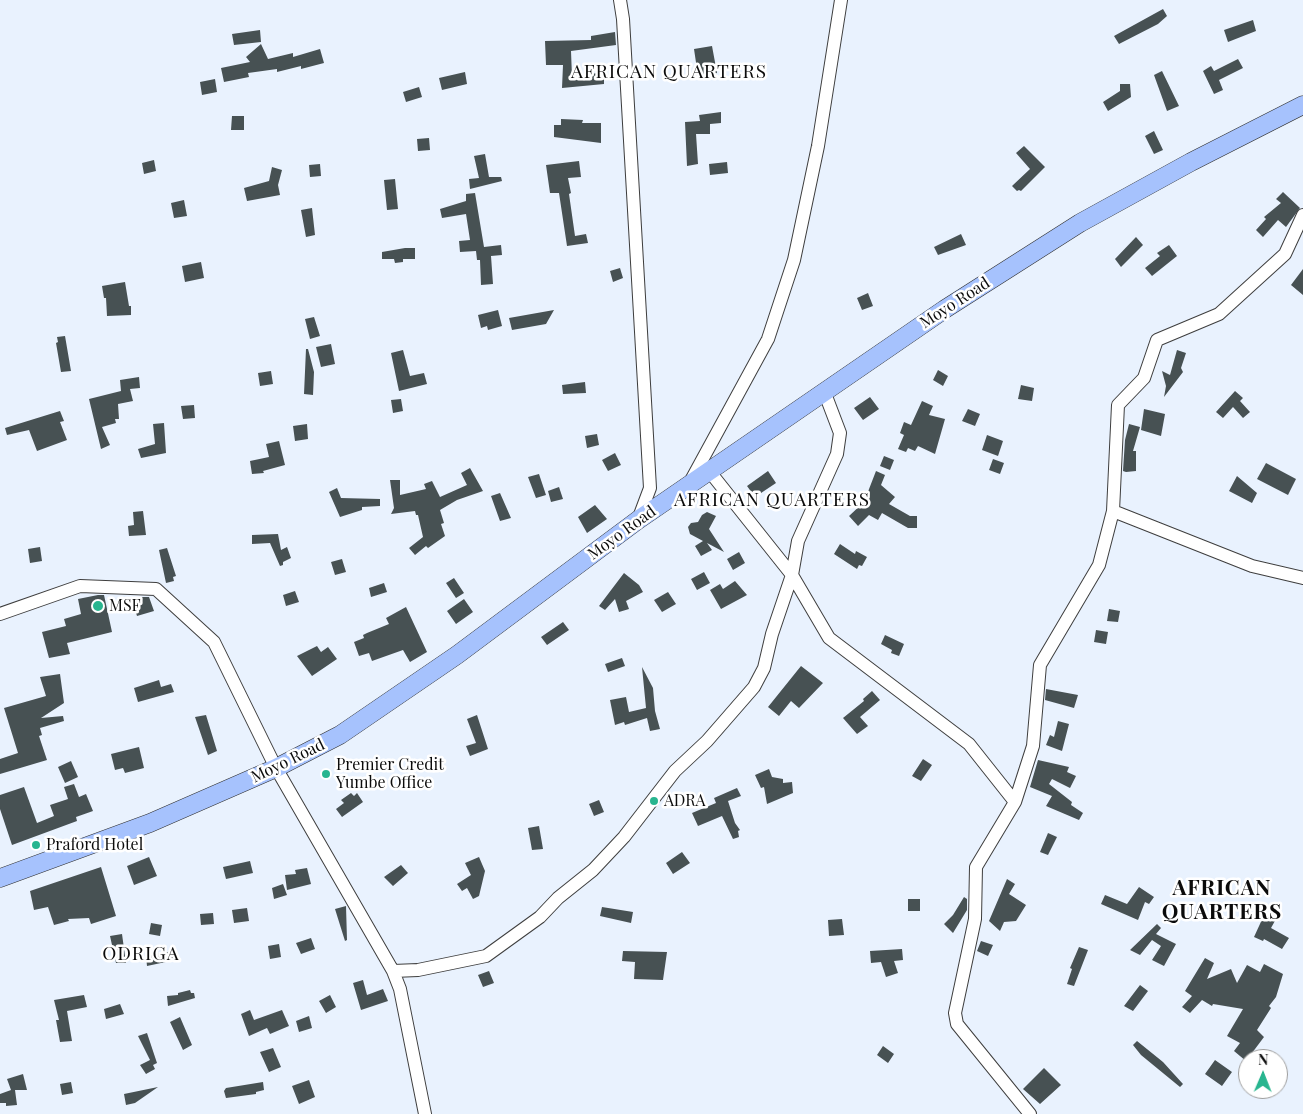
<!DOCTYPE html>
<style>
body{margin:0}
#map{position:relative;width:1303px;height:1114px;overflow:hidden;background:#e9f2fe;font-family:"Playfair Display",serif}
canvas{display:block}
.north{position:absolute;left:1238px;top:1049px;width:50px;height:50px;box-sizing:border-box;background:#fff;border:1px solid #9d9d9d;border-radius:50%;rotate:1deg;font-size:14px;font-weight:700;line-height:20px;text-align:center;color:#0b0b0b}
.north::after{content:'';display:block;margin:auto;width:18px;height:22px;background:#28b58f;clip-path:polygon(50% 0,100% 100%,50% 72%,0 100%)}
</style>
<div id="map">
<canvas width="1303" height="1114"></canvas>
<div class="north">N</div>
</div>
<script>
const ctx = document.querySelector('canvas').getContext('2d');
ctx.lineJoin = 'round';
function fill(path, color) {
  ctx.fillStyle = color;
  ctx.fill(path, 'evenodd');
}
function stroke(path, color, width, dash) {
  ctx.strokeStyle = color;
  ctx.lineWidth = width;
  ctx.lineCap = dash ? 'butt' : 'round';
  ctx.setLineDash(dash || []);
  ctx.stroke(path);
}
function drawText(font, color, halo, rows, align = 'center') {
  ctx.font = font + ' "Playfair Display",serif';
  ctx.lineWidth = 5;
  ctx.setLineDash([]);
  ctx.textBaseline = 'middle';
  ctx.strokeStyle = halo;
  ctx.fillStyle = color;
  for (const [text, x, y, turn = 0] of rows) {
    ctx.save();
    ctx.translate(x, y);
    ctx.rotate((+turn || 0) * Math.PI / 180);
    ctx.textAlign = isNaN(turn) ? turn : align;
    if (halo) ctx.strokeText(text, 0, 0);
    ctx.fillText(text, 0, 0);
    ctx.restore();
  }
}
fill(new Path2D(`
 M1163,9L1167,16L1158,24L1119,44L1114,36Z
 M1253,20L1256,31L1228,42L1224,30Z
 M260,30L261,42L234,45L232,34Z
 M615,32L616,45L571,51L572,77L604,72V84L562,88L563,65H546L545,41L591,40V36Z
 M261,44L268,59L293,53V57L320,49L324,63L301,69V66L277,72V69L248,73L249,77L224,82L221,68L250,62L246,57Z
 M712,46L717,73L698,76L694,49Z
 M1238,59L1243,68L1219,80L1223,90L1214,94L1203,71L1211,66L1214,71Z
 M1162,71L1179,106L1167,111L1154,75Z
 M465,72L467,84L442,90L439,78Z
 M215,79L217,92L202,95L200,82Z
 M1120,84H1130L1131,97L1108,111L1103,102L1120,91Z
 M419,87L422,97L406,102L403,92Z
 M721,112V123L710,124V134H696L698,164L687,166L685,122L700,121L699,115Z
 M232,116H244V130H231Z
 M561,119L583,120L582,123H601V143L554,137V125H561Z
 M1154,131L1163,150L1154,154L1145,136Z
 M429,138L430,150L418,151L417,139Z
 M1024,146L1045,167L1021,191L1019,190L1017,191L1012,186L1030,169L1016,153Z
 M485,154L489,177H501L502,181L470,189L469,179L479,178L474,156Z
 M154,160L156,171L144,174L142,163Z
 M579,161L581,177L568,178L571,193L569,194L575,236L586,234L588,243L567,246L559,193H550L546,165Z
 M727,162L728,173L710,175L709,164Z
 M320,164L321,176L310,177L309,165Z
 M272,167L282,170L278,185L280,195L247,201L244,188L269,181Z
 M395,179L398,209L387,210L384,180Z
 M1283,192L1300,208L1286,227L1278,220L1263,237L1256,230L1266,219L1264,217L1281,203L1276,199Z
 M475,193L484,247L501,245L502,255L491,256L493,284L481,285L480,260H477L476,251L460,252L459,241L470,240L466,214L442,218L440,209L466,201V194Z
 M184,200L187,216L174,218L171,203Z
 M312,208L315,235L306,237L301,210Z
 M961,234L966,245L938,255L934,247Z
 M1136,237L1143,245L1121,267L1115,259Z
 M1169,245L1177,256L1152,276L1145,268L1160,256L1157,253Z
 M405,248H415V259H403V262L395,263L394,259H382V252Z
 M201,262L204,278L185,282L182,266Z
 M620,268L623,278L613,282L610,271Z
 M1303,269V295L1291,285Z
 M125,282L129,306H131V315L107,316L106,298H104L102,286Z
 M868,293L873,306L862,310L857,298Z
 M498,310L502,326L488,330L487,326L481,328L478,315Z
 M554,310L546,324L512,330L509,318Z
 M314,317L320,336L310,339L305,319Z
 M65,336L71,371L61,372L56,343L58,342L57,337Z
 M331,344L335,364L321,367L316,347Z
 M306,349H308L314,372L313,395L304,394Z
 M403,350L410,376L424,373L427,384L399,391L391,353Z
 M1177,350L1186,353L1181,368L1183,372L1164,397L1166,386L1162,371L1170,375Z
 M938,370L948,376L943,386L933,380Z
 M271,371L273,384L260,386L258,373Z
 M139,377L140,388L130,389L133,401L118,404L119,419H115L116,423L102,427L110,445L101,449L89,399L121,391L120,380Z
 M585,382L586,393L563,394L562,385Z
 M1021,385L1034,388L1032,401L1018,399Z
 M1235,391L1243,398L1240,401L1250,412L1243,418L1233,407L1223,418L1216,412Z
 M870,397L879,409L863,420L854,408Z
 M401,399L403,411L393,413L391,400Z
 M922,401L933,406L929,415L945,419L935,454L918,446L915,451L908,448L906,452L898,449L904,435L900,433L904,422L911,425Z
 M194,405L195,418L183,419L181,406Z
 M968,409L980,414L975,426L962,421Z
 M1144,409L1165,414L1161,436L1141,430Z
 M60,411L64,421L60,422L67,440L37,451L29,430L7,435L5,428Z
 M164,423L166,453L141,458L138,449L155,444L153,424Z
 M307,424L308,439L295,441L293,426Z
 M1129,424L1140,427L1133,451H1136V471L1126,472L1123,471L1125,440Z
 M597,434L599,445L587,448L585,436Z
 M987,435L1003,441L998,456L982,450Z
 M279,441L285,465L263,471L264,473L252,474L250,461L269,457L266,444Z
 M615,453L621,465L608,471L602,460Z
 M884,456L894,460L890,470L880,466Z
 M993,459L1004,463L1000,474L989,470Z
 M1266,463L1296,479L1288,495L1257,479Z
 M470,468L483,491L457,500L440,510L444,523L441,524L445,536L428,548L426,546L415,555L409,548L423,537L418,515H416L415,511L391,514L394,508L390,480H400V495L426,489L424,484L432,481L440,497L467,485L461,473Z
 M768,471L776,483L755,497L747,486Z
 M876,471L885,475L881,485L895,497L889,504L910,516H917V528H908L882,513L878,520L869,515L858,526L849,516L864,502Z
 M539,474L546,495L536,498L528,477Z
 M1237,476L1257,493L1252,503L1229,491Z
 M559,487L563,499L551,502L548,491Z
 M337,488L341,498L380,499V506L362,507V510L340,517L329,492Z
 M500,493L511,518L500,521L491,496Z
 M595,505L607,519L587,533L578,517Z
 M143,511L146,535L129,536L128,526L134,525L133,512Z
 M707,512L716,516L709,529L724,552L707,543L712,550L701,556L695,546L703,541L690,534L688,527L691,523L698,522L702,515Z
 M278,534L281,550L287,547L291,558L283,562V565L280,566L270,543L252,544V535Z
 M840,544L855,554L856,551L867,557L862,566L859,565L857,569L834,554Z
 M40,547L42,561L30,563L28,549Z
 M167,548L176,576L173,577L174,581L166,583L159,550Z
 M739,552L745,563L733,570L727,559Z
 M342,559L346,572L335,575L331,562Z
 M704,572L710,583L697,590L691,579Z
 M624,573L639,585L643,592L626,601L629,609L619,612L615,599L605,610L599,606Z
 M454,578L464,593L456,598L446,583Z
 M735,581L747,595L721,609L710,590L720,584L723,589Z
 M384,583L387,592L371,597L369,588Z
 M295,591L299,602L286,606L283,595Z
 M668,592L676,604L662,612L654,600Z
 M98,595H104L112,632L67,643L70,654L49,658L42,632L66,626L64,619L81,614L78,599Z
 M143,597H149L154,611L137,616L132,600Z
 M464,599L473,612L456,624L447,611Z
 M406,607L427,652L410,662L403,650L372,661L369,653L359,656L354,642L364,638L363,635L367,633L389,624L386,618Z
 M1109,609L1120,611L1118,622L1107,621Z
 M563,622L569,630L547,645L541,637Z
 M1096,630L1108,632L1106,644L1094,642Z
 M885,635L904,644L899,656L891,653L892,650L881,644Z
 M317,646L321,652L328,647L337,659L312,676L297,656Z
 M622,658L625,666L608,672L605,664Z
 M801,666L823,683L799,708L791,701L779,716L768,707Z
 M642,667L653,688L655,711L660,729L650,731L647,718L625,725L624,722L615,725L610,700L626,697L629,712L646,708Z
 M60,674L64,703L41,718L63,716L64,721L40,728L42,735L39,736L47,760L0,774V759L18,753L4,708L46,696L40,677Z
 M159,680L161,687L171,684L174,692L138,702L134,688Z
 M1046,689L1078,695L1074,708L1045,700Z
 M872,691L880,700L860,717L868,726L857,734L843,718L864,701L863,699Z
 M206,715L217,751L208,755L195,717Z
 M477,715L488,749L470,756L466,746L476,743L467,719Z
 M1058,721L1069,724L1062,751L1046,745L1050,735L1054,737Z
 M139,747L144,768L125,773L123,768L115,770L111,754Z
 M923,759L932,765L921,781L912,776Z
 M1038,760L1069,767L1067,772L1076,776L1070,788L1052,779L1049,784L1072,802L1071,805L1083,813L1079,820L1046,806L1052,796L1030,787Z
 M71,761L78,777L65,783L58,767Z
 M769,769L772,777L783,779V783L792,782L793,793L767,804L764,787L761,788L755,775Z
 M74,784L79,797L86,794L93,811L76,817L77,821L12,845L0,809V795L24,787L37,823L54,816L50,805L68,799L64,787Z
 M737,788L741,796L728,801L735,823L740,830L738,831L739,837L733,839L722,816L698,826L692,813L716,803L714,798Z
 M351,793L354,796L357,793L363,802L342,817L336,809L344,803L341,800Z
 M599,800L604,812L594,816L589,804Z
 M539,826L543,849L532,850L528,828Z
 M1048,833L1057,837L1048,855L1040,852Z
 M682,852L690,863L673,874L666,863Z
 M149,857L157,876L134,885L127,866Z
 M479,857L485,871L479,896L473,899L467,888L462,891L457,884L471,875L465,863Z
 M250,861L253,873L226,879L223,867Z
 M401,865L408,873L393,886L384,877Z
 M101,867L116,916L91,924L89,918L68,919L69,921L54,925L48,907L34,910L30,891Z
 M307,868L311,884L287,890L285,875L296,874L295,870Z
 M1007,879L1015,884L1009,894L1026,905L1016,921L1004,922L1000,931L989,921Z
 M283,884L287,895L274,899L272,888Z
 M1139,887L1154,897L1149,904L1145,902L1138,920L1101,904L1105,895L1127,904Z
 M964,897L967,899V910L953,933L944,924L953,915Z
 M908,899H920V911H908Z
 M346,906L347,940L345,941L335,909Z
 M602,907L633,912L631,923L600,916Z
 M247,908L249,921L234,923L232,910Z
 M213,913L214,924L201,925L200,914Z
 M1265,913L1276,919L1271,928L1289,938L1282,949L1264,939L1263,941L1254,937Z
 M842,919L844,935L829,936L828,920Z
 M151,923L162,925L160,936L149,934Z
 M1157,924L1161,928L1156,934L1176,944L1164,966L1152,960L1161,946L1152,940L1140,955L1130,950Z
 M122,934L126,963H116L110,936Z
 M311,938L315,949L301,954L296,943Z
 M981,941L993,945L988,956L977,951Z
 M279,944L281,957L270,959L268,946Z
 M1079,947L1088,950L1074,986L1067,984L1072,969L1070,968Z
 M902,949L903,960L894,961L898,973L886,977L881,962L871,963L870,951Z
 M173,951L175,960L147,966L146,956Z
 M623,951L667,952L663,980L634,979L635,962L622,961Z
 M1205,958L1214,963L1207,979L1231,969L1237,983L1247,965L1260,972L1264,964L1283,974L1276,997L1269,1006L1271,1008L1257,1030L1264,1037L1246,1061L1234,1051L1240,1043L1227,1036L1243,1009L1213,1004L1212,1006L1202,1000L1190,1013L1182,1007L1192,996L1185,991Z
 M489,971L494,983L483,987L478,975Z
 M363,980L367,995L383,989L388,1001L361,1010L353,983Z
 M1140,985L1148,991L1133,1011L1124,1006Z
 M190,990L191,993H194L195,998L168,1006L167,996L178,995V993Z
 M84,995L87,1007L67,1011L72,1041L60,1042L56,1020H59L54,1000Z
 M330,995L336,1007L326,1013L319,1001Z
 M120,1004L124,1014L106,1019L104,1009Z
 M250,1010L254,1020L282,1010L289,1026L270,1034L267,1028L249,1036L241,1014Z
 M309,1016L312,1028L299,1032L296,1021Z
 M180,1017L192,1045L183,1050L170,1022Z
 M147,1033L157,1063L153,1065L155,1069L146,1074L140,1065L150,1060L138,1036Z
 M1137,1041L1163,1062L1183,1084L1180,1087L1141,1055L1133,1045Z
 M883,1046L894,1054L888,1063L877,1055Z
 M273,1048L281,1067L269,1072L260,1052Z
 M1215,1060L1232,1072L1222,1086L1205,1074Z
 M1044,1068L1061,1085L1040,1104L1023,1089Z
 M23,1074L27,1090H15L17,1105L6,1106V1103H0V1094L11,1090L7,1079Z
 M309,1080L315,1097L299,1104L292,1086Z
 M71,1082L73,1093L62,1095L60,1084Z
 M263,1082L264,1090L256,1092V1094L226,1098L224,1091L226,1088Z
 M158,1087L135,1103L126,1105L124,1094Z`), '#475153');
const minor = new Path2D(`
 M620,0L623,19L650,488L638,520
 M710,472L792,575L829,638L969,744L1015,802L976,867L975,919L955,1013L957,1024L1030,1114
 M689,484L768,339L794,260L818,146L841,0
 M1113,511L1252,566L1303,578
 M0,614L80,586L156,589L214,642L276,768L393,971L400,989L425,1114
 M1015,802L1033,746L1040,665L1099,565L1113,511L1118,405L1144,378L1157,340L1219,314L1285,254L1303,215
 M393,971L418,970L486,956L540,917L558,898L593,870L624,837L675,771L707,741L754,687L764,668L772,634L792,575L798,541L837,454L840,433L824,391`);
const secondary = new Path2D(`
 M0,878L150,823L276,768L340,735L457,655L638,520L945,309L1080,223L1191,162L1303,105`);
stroke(minor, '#3e3e3e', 14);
stroke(secondary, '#2d2d2d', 19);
stroke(minor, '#fff', 12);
stroke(secondary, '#a6c2fd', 18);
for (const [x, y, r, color] of [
 [98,606,6,"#28b58f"],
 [326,774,5,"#28b58f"],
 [654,801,5,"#28b58f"],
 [36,845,5,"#28b58f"]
]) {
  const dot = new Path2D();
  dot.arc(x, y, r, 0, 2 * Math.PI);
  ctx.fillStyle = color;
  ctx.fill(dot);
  stroke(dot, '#fff', 2);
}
drawText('16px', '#0b0b0b', '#fff', [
 ["Moyo Road",955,303,-33],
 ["Moyo Road",622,533,-36],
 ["Moyo Road",288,761,-26]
]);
drawText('16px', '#0b0b0b', '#fff', [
 ["MSF",109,606],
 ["Premier Credit",336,765],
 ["Yumbe Office",336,783],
 ["ADRA",664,801],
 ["Praford Hotel",46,845]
], 'left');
ctx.letterSpacing = '1px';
drawText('19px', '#0b0b0b', '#fff', [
 ["AFRICAN QUARTERS",669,72],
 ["AFRICAN QUARTERS",772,500],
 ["ODRIGA",141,954]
]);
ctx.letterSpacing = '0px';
ctx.letterSpacing = '1px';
drawText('bold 21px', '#0b0b0b', '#fff', [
 ["AFRICAN",1222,888],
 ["QUARTERS",1222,912]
]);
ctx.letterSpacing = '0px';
</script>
